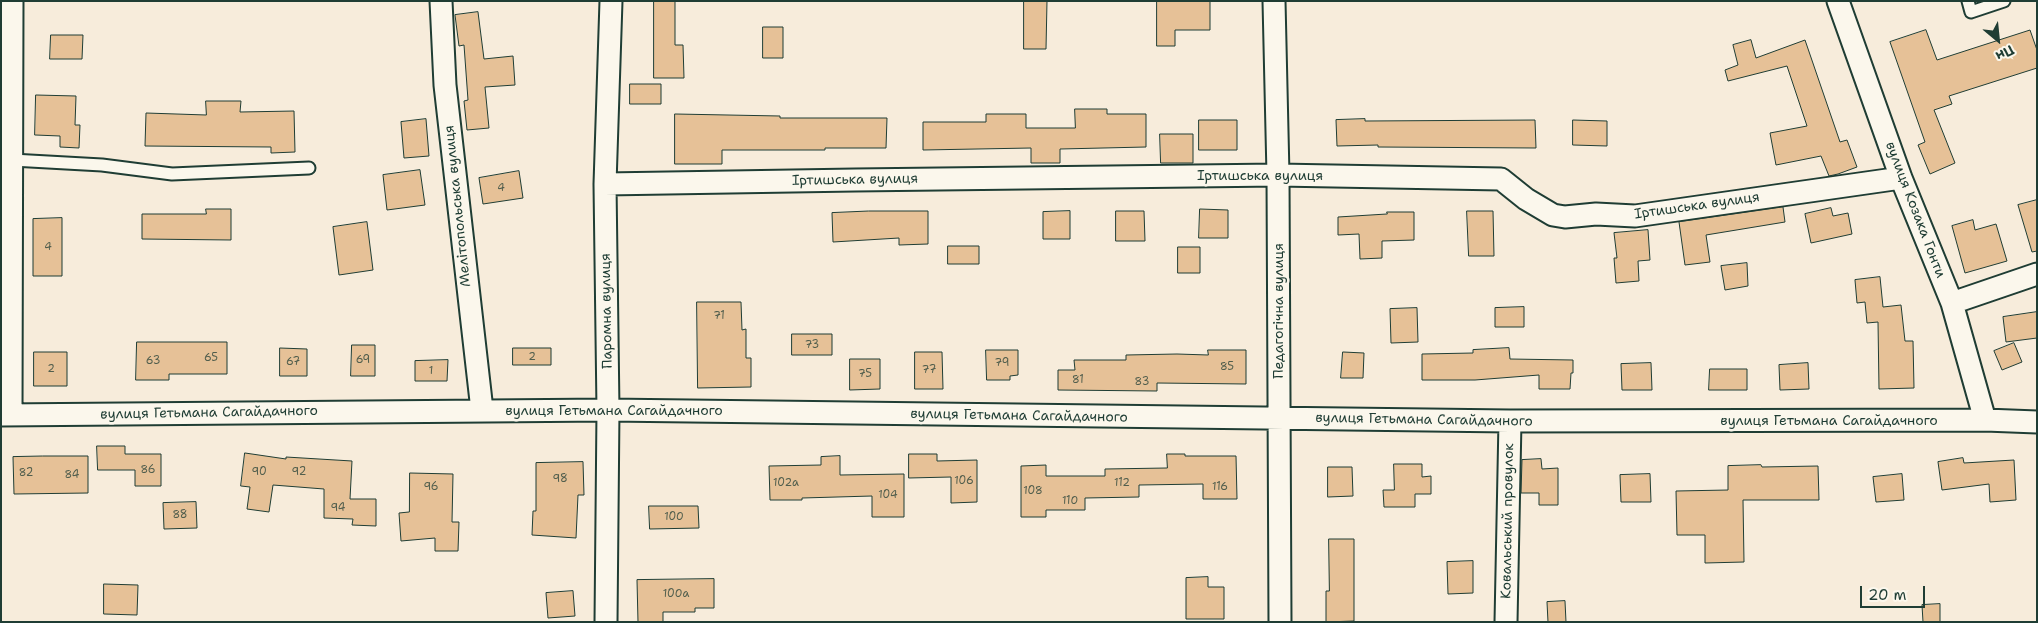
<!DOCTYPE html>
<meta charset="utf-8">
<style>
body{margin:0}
#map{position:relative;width:2038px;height:623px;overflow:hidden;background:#f7ecdb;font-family:"Shantell Sans",sans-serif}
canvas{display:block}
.frame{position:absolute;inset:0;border:2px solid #1f3d34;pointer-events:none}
.north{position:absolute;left:1973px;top:15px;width:50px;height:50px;-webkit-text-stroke:4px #fbf7ec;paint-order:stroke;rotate:152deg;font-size:14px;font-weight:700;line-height:20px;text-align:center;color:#1f3d34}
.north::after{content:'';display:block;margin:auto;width:18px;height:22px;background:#1f3d34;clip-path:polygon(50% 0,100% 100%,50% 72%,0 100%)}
.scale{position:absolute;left:1860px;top:586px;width:65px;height:22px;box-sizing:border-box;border:2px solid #1f3d34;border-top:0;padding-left:6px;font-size:15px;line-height:18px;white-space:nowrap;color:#1f3d34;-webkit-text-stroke:4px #fbf7ec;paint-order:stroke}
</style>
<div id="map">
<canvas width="2038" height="623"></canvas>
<div class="frame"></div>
<div class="north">Пн</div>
<div class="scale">20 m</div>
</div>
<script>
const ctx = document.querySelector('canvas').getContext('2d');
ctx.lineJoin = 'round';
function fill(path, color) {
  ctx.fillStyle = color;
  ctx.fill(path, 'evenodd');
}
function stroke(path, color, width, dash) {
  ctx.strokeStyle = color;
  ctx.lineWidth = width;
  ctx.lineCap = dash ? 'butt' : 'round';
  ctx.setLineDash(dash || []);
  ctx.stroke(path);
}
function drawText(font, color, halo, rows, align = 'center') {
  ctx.font = font + ' "Shantell Sans",sans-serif';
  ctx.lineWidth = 5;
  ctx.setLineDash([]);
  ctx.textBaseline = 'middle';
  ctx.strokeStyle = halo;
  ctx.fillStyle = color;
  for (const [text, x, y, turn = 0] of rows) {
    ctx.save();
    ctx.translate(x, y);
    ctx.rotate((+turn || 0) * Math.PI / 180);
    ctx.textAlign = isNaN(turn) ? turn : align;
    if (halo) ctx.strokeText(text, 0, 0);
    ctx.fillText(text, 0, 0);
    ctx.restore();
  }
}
const building = new Path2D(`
 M654,1H675V45H683L684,78H654Z
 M1024,1H1047L1046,49H1024Z
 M1157,1H1210V30H1175V46H1157Z
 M478,12L484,59L513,56L515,85L485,87L489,128L467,130L464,101L468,100L464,45L459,46L455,15Z
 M763,27H783V58H763Z
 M1926,30L1937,60L2030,30L2037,50V68L1949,96L1952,104L1934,110L1955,163L1930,174L1918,145L1925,142L1890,42Z
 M51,35H83L82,59H50Z
 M1751,40L1756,58L1805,40L1840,142L1847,140L1857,167L1838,174L1829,176L1821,156L1776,165L1770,133L1807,126L1787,66L1728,81L1725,70L1738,65L1733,45Z
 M630,84H661V104H630Z
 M36,95L76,96L75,125H80L79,148L60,147V136L35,135Z
 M206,101H241L240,112L294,111L295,152L271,153V147L145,146L146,113L206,115Z
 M1075,109H1107V114H1146V147L1060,149V163H1031V148L923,150V122H986V114H1026V128H1075Z
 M675,114L780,116V118H887L886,148H825V150H722V164H675Z
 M426,119L429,156L404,158L401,122Z
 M1365,119V121L1535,120L1536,148L1378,147V145L1337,146L1336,120Z
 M1199,120H1237V150H1199Z
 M1573,120L1607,121V146L1573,145Z
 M1160,134H1193V163H1161Z
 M420,170L425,205L387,210L383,175Z
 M519,171L523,198L483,204L479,178Z
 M2037,200V251L2032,252L2018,205Z
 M1783,207L1785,222L1706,235L1710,262L1685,265L1679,222Z
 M1831,208L1833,216L1848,213L1852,234L1811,243L1805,214Z
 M206,209H231V240L142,239V214H206Z
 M1200,209L1228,210V238H1199Z
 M869,211H928V244L899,245V238L833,242L832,213Z
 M1070,211V239H1043V212Z
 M1116,211H1144L1145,241H1116Z
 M1467,211H1493L1494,256H1469Z
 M1387,212H1414V240L1382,241V258L1360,259L1359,234L1338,235V217L1387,214Z
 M62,218V276H33V219Z
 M1973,220L1975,230L1996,224L2007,261L1965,273L1952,226Z
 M367,222L373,270L339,275L333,227Z
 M1648,230L1650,260L1638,261L1639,281L1616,283L1614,258H1617L1614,233Z
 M948,246H979V264H948Z
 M1178,247H1200V273H1178Z
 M1747,263L1748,286L1725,290L1721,266Z
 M1880,277L1883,307L1901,305L1905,341H1913L1914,388L1879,389L1878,322L1867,323L1865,302L1857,303L1855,280Z
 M697,302H741L742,330L746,329V358H751V387L698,388Z
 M1524,307V327H1495V308Z
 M1417,308L1418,342L1391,343L1390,309Z
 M2037,312V338L2006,342L2003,317Z
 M792,334H832V355H792Z
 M137,342H227V374H169V380H136Z
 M2014,343L2022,362L2002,370L1994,351Z
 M352,345H375V376H351Z
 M280,348L307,349V376H280Z
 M513,348H551V365H513Z
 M1509,348L1510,359L1573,360V373H1571L1570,389H1539V375L1475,380H1422V354L1473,353V350Z
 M986,350H1018V375L1010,376V380H987Z
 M1208,350H1246V384L1157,383V391L1058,390V370H1075L1074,360H1126V355L1177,354L1208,355Z
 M34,352H67V386H34Z
 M915,352H942L943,389H915Z
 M1343,352L1364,353L1363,378H1341Z
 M850,359H880V389L850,390Z
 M448,360L447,381H415V361Z
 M1651,363L1652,390H1622L1621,364Z
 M1808,363L1809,389L1780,390L1779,365Z
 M1710,369H1747V390H1709Z
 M97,446H125V454H161V486H135V470H98Z
 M245,453L286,459V457L352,461L350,499H376V526L352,525L353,519L324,518V489L273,485L269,512L247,509L250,487L241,486Z
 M909,454H937V461L977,460V502L951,503V477L909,478Z
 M1167,454H1185V456H1236L1237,499H1203V484L1139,485V497L1085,498V510H1046V517H1021V466L1046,465V476H1105V469L1167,468Z
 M43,456H88V493L14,494L13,457Z
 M840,456V475L904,474V517H872V496L802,498V500H770L769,466L821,465V457Z
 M1963,458L1964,463L2014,460L2016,500L1990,502L1989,484L1942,490L1938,462Z
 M1541,459L1542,469L1558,468V505H1539V493H1521L1522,460Z
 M583,462L584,495H578L576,538L532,535L533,511H536V463Z
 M1394,464H1422V477L1431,476V494H1415V507H1384L1383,490H1394Z
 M1761,465L1762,467L1818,466L1819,500H1743L1744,562L1705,563V535H1677L1676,491L1728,490V466Z
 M1328,467H1352L1353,496L1328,497Z
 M410,473L453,474L452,522H459L458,551H435V538L401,541L399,513L409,512Z
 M1650,474L1651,502H1621L1620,475Z
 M1902,474L1904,500L1876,502L1873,477Z
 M196,502L197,528L164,529L163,503Z
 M649,506H698L699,528L650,529Z
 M1329,539H1354V621L1326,622V591H1329Z
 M1473,561V593L1448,594L1447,562Z
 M1208,577V587H1224V619H1186V578Z
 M714,579V608H695V612H663V622H638L637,580Z
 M104,584L138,585L137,615L104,614Z
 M573,591L575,616L548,618L546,593Z
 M1565,601L1566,622H1548L1547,602Z
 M1940,604V622H1923L1922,605Z`);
fill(building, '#e6c197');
stroke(building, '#1f3d34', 1);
const lane = new Path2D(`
 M1968,1L1971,12L2004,1
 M12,160L102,165L172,174L309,168`);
const street = new Path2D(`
 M441,1L445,85L482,410
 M1274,1L1278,175L1280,622
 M1838,1L1901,178L1952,303L1985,420
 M605,184L855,180L1278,175L1501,179L1526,199L1553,215L1565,217L1596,214L1635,216L1901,178
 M1952,303L2037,274
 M1,415L608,410L1510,421L1985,420L2037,422
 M11,415L12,1
 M606,622L608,410L605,184L611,1
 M1506,622L1510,421`);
stroke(lane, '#1f3d34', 15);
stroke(street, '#1f3d34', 25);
stroke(lane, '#fbf7ec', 11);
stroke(street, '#fbf7ec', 21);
drawText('11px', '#515e4d', null, [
 ["4",501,188],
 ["4",48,247],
 ["71",719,316],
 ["73",812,345],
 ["2",532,357],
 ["65",211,358],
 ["69",363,360],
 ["63",153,361],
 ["67",293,362],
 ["79",1002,363],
 ["85",1227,367],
 ["2",51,369],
 ["77",929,370],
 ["1",431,371],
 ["75",865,374],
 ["81",1078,380],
 ["83",1142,382],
 ["86",148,470],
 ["90",259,472],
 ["92",299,472],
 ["82",26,473],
 ["84",72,475],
 ["98",560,479],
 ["106",964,481],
 ["102а",786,483],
 ["112",1122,483],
 ["96",431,487],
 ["116",1220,487],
 ["108",1033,491],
 ["104",888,495],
 ["110",1070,501],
 ["94",338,508],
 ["88",180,515],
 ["100",674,517],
 ["100а",676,594]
]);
drawText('14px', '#1f3d34', '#fbf7ec', [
 ["Іртишська вулиця",1260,176],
 ["Іртишська вулиця",855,180,-1],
 ["Мелітопольська вулиця",458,206,-96],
 ["Іртишська вулиця",1697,206,-8],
 ["вулиця Козака Гонти",1915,210,69],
 ["Паромна вулиця",607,311,-91],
 ["Педагогічна вулиця",1279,311,-90],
 ["вулиця Гетьмана Сагайдачного",614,411],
 ["вулиця Гетьмана Сагайдачного",209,413,-1],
 ["вулиця Гетьмана Сагайдачного",1019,416,1],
 ["вулиця Гетьмана Сагайдачного",1424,420,1],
 ["вулиця Гетьмана Сагайдачного",1829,421],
 ["Ковальський провулок",1508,521,-89]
]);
</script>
